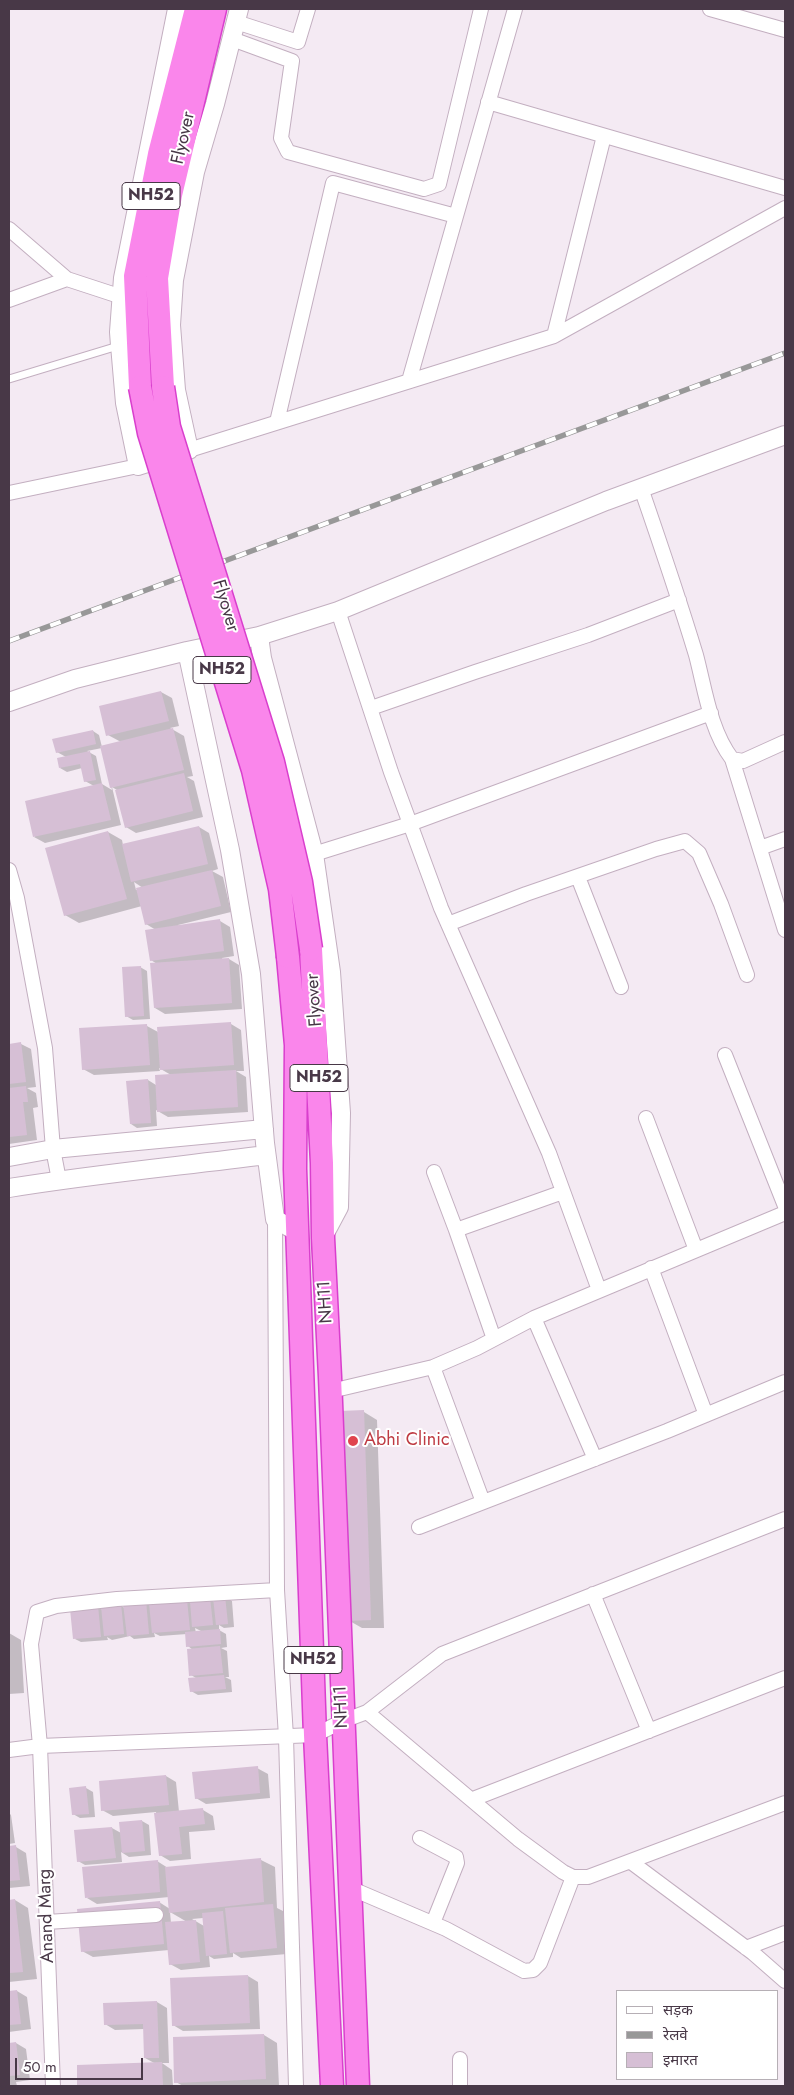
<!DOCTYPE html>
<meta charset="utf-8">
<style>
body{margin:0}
#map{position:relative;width:794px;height:2095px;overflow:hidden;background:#f4eaf3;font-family:Jost,"Noto Sans Devanagari",sans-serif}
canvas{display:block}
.frame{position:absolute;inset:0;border:10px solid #483847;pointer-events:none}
.legend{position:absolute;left:616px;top:1990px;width:162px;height:90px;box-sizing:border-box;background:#fff;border:1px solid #b6afb5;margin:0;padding:6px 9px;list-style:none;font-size:15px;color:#483847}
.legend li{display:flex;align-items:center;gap:10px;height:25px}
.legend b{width:25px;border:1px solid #b6afb5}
.scale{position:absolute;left:15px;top:2058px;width:128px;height:22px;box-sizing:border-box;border:2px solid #483847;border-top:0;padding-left:6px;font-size:15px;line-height:18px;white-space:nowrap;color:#483847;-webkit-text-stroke:4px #fff;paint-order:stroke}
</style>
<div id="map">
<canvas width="794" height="2095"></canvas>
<div class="frame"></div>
<ul class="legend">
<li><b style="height:6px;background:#fff"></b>सड़क</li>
<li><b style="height:6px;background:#989898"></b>रेलवे</li>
<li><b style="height:14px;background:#d6bfd5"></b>इमारत</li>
</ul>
<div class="scale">50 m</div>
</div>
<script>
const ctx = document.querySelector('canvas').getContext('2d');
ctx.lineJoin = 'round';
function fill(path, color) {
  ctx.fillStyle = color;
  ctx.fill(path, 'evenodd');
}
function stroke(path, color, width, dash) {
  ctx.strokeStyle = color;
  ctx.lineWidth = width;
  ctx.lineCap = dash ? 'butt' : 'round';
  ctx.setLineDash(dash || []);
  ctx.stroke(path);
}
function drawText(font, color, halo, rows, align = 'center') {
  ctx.font = font + ' Jost,sans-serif';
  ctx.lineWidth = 4;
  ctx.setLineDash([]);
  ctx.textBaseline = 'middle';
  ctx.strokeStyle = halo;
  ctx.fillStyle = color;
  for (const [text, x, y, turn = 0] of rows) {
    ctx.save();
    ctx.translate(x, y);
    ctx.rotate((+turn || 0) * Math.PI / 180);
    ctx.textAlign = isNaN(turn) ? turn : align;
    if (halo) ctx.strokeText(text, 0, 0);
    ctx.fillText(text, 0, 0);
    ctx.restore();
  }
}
fill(new Path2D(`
 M161,692L172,698L179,726L170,728L184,736L193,776L187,777L194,781L203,817L136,833L126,827L117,790L112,787L121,825L45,843L34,837L94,786L85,781L82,768L67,772L60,768L66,757L57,752L93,731L99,735L102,747L121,742L108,735L101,707ZM102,748L112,790L102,784L96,756L87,751Z
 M199,827L209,833L218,869L212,871L223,877L231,912L178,925L179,926L220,921L230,927L234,956L222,958L223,960L229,959L239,965L242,1009L165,1014L155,1008L157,964L151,960L156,930L146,924L142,906L79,923L65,915L108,832L122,840L123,845ZM134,882L143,888L136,890Z
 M140,967L147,971L150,1019L133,1020L126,1016Z
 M231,1024L241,1030L244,1071H236L246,1077L248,1112L168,1117L156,1110L157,1126L137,1128L131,1124L148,1080L156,1085L171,1075L159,1068L160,1071L94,1075L83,1069L147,1026L158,1032Z
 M21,1044L31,1049L36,1087L27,1088L36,1093L38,1107L33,1108L37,1140L9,1144V1045Z
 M364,1412L377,1420L384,1628H362L348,1620Z
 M225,1597L232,1601L234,1627L224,1628L219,1625V1630L226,1634L227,1647L221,1648L227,1651L229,1677H225L231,1680L232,1692L198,1695L191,1691L196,1678L191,1675L193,1650L188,1646L187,1634L160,1636L154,1633L155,1637L134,1639L130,1636L112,1640L107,1637L108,1640L81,1642L75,1639L98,1607L103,1610L121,1606L125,1608L145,1602L149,1605L187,1601L192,1604L210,1600L215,1602ZM195,1628L203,1632L196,1633Z
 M9,1633L21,1640L24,1693L9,1694Z
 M257,1768L268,1774L270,1798L206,1804L196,1798Z
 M166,1776L176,1782L179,1812L203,1810L213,1816L215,1830L189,1832L191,1859L170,1861L160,1855L156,1812L113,1816L102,1810Z
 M86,1788L93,1792L95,1817L80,1818L73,1814Z
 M9,1813L11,1815L15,1843L9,1844Z
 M142,1821L149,1825L151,1855L129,1857L121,1852L122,1862L85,1865L78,1861L75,1832L112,1828L121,1833Z
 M9,1847H16L26,1853L30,1886L9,1888Z
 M261,1860L275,1867L277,1908L283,1911L287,1954L241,1958L233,1953V1957L214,1959L209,1956L210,1967L181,1970L170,1964L169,1950L93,1957L82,1951L159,1902L170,1909L169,1897L97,1904L87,1898L157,1861L168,1868ZM170,1912L182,1919L187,1922L171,1923ZM203,1918L204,1926L192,1919Z
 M15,1900L28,1908L37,1979L9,1982V1901Z
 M248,1976L258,1982L260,2029L183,2031L173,2025Z
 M17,1991L27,1997L31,2029L9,2032V1992Z
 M157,2002L167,2008L169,2063H162L172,2070L173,2086H79L78,2067L156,2064L145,2058L144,2029L115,2030L105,2024Z
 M264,2035L277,2043L279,2086H183L176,2082Z
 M9,2039V2044L16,2043L26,2049L30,2080L16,2082L17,2086H9Z`), '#0003');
fill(new Path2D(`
 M161,691L169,721L106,736L99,706Z
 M173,728L184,770L110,788L100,746Z
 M93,730L96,744L56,753L52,739Z
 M90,751L96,780L84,782L80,764L59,768L57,758Z
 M184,773L193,811L125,828L115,790Z
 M102,783L111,820L33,837L25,801Z
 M199,826L208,864L131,882L122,844Z
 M108,831L127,899L64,916L45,848Z
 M212,870L221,906L145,925L136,888Z
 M220,919L224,951L150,961L145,930Z
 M229,958L232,1003L154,1008L150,963Z
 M141,966L144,1016L125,1017L122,967Z
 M231,1022L234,1065L160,1070L157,1027Z
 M147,1024L150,1065L82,1070L79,1028Z
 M21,1042L26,1082L9,1084V1044Z
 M236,1070L238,1107L157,1112L155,1075Z
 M148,1079L151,1123L130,1124L126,1081Z
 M26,1086L28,1102H23L27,1135L9,1137V1088Z
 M364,1410L371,1620L347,1621L340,1411Z
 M225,1596L228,1624L216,1625L213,1597Z
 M210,1598L213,1625L192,1627L190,1600Z
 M187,1600L190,1630L152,1633L149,1603Z
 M146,1601L149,1634L127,1636L123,1603Z
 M121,1604L124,1634L104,1636L101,1606Z
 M98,1606L101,1637L73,1639L70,1609Z
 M220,1629L221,1644L186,1647L185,1632Z
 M220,1646L223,1673L189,1676L187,1649Z
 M224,1675L226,1689L190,1692L188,1678Z
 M258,1766L260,1793L195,1799L192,1772Z
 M166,1775L169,1805L101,1811L99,1781Z
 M86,1786L89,1814L72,1815L69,1788Z
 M203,1808L205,1824L179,1827L182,1854L159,1856L154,1813Z
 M142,1820L145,1851L122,1853L119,1822Z
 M112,1827L116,1858L77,1862L74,1830Z
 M16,1845L20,1880L9,1881V1846Z
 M261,1858L264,1902L169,1913L165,1867Z
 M158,1860L160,1892L85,1898L82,1867Z
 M15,1899L23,1972L9,1973V1900Z
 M160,1901L164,1944L81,1952L77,1909Z
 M273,1904L277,1948L230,1953L225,1908Z
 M223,1911L227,1954L206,1956L202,1913Z
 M196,1920L200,1962L169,1965L165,1922Z
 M248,1975L250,2023L172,2026L170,1978Z
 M17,1990L21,2024L9,2025V1991Z
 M157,2001L159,2058H144L143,2024L104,2025L103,2003Z
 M264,2034L266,2079L174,2083L173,2037Z
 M16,2042L20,2075L9,2076V2043Z
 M162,2062L163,2086H77V2065Z`), '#d6bfd5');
const service = new Path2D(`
 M9,379L118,346`);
const minor = new Path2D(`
 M710,9L785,30
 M236,22L298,42L308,9
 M232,39L292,61L281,138L288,152L424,189L439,184L481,9
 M488,102L785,188
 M9,229L67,279L122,297
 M9,300L67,279
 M554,336L604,136
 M409,381L515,9
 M277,422L333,183L456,216
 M189,450L554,336L785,208
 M641,488C660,543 679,599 696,655C705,689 710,730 732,759L785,930
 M9,493L138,466
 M338,611L391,772L441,908L549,1153L599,1290
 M371,708L475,672L588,635L679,600
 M732,759L743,761L785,742
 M760,848L785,839
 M314,854L410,824L711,713
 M9,870L17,898L45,1048L53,1149L59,1180
 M578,877L621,987
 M448,924L526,894L656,849L685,841L699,853L721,904L747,975
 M725,1055L785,1206
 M646,1118L696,1250
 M434,1172L456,1230
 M275,1219L277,1590L286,1737L296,2086
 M651,1268L706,1415
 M534,1318L595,1459
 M494,1339L456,1230L563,1192
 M433,1367L483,1502
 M331,1391L433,1367L477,1348L534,1318L785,1213
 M419,1527L667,1431L785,1382
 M593,1594L649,1731
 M367,1712L518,1839L563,1872L573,1877H588L785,1803
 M9,1750L40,1746L315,1735L343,1721L367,1712L442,1654L785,1519
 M473,1799L785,1678
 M420,1838L456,1857L457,1863L433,1923
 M631,1862L753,1953L785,1981
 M350,1888L446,1929L524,1971L533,1970L540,1963L573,1877
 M47,1922L156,1915
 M746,1948L785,1933
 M460,2059V2086
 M53,2086L40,1746L31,1644L37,1612L56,1606L117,1599L277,1590`);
const tertiary = new Path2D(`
 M177,9L123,278L119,332L120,345L125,403L138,466L189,450L176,390L171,325L174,280L195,172L215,104L239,9
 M259,636L262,658L314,854L331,972L341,1113L339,1207L323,1237
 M187,651L230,850L251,974L265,1143L275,1219L299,1233
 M9,702L75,679L187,651L259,636L338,611L606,501L785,435
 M9,1157L53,1149L264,1129
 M9,1188C94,1174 181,1166 266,1155`);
const trunk = new Path2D(`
 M140,387L135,276L159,154L196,9
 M163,387L157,278L171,195L215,9
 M311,949L322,1163L323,1238L330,1377L358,2086
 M288,957L296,1045L295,1169L315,1735L332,2086`);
stroke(service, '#c3afc0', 9);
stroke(minor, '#c3afc0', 16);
stroke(tertiary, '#c3afc0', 20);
stroke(trunk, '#d93fcd', 25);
stroke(service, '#fff', 7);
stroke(minor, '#fff', 14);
stroke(tertiary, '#fff', 18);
stroke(trunk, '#fa86eb', 22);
const rail = new Path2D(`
 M9,641L785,353`);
stroke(rail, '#989898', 5.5);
stroke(rail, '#fff', 4, [11]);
const trunkBridge = new Path2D(`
 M140,387L149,433L253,770L280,889L288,957
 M163,387L169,427L273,762L301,882L311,949`);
stroke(trunkBridge, '#d93fcd', 25, []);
stroke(trunkBridge, '#fa86eb', 22);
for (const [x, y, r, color] of [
 [353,1441,6,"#e0444e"]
]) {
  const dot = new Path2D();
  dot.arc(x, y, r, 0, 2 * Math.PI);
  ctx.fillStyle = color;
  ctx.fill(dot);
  stroke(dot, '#fff', 2);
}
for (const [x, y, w] of [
 [151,196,58],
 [222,670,58],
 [319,1078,58],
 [313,1660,58]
]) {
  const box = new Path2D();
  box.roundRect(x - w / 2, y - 13.5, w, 27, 4);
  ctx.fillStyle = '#fff';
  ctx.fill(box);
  stroke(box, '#483847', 1);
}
drawText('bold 16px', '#483847', null, [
 ["NH52",151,196],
 ["NH52",222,670],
 ["NH52",319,1078],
 ["NH52",313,1660]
]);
drawText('18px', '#483847', '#fff', [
 ["Flyover",184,138,-77],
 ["Flyover",225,606,73],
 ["Flyover",315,1000,-94],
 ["NH11",326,1302,-93],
 ["NH11",342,1707,-92],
 ["Anand Marg",47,1916,-92]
]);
drawText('18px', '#be3a42', '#fff', [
 ["Abhi Clinic",364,1441]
], 'left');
</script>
